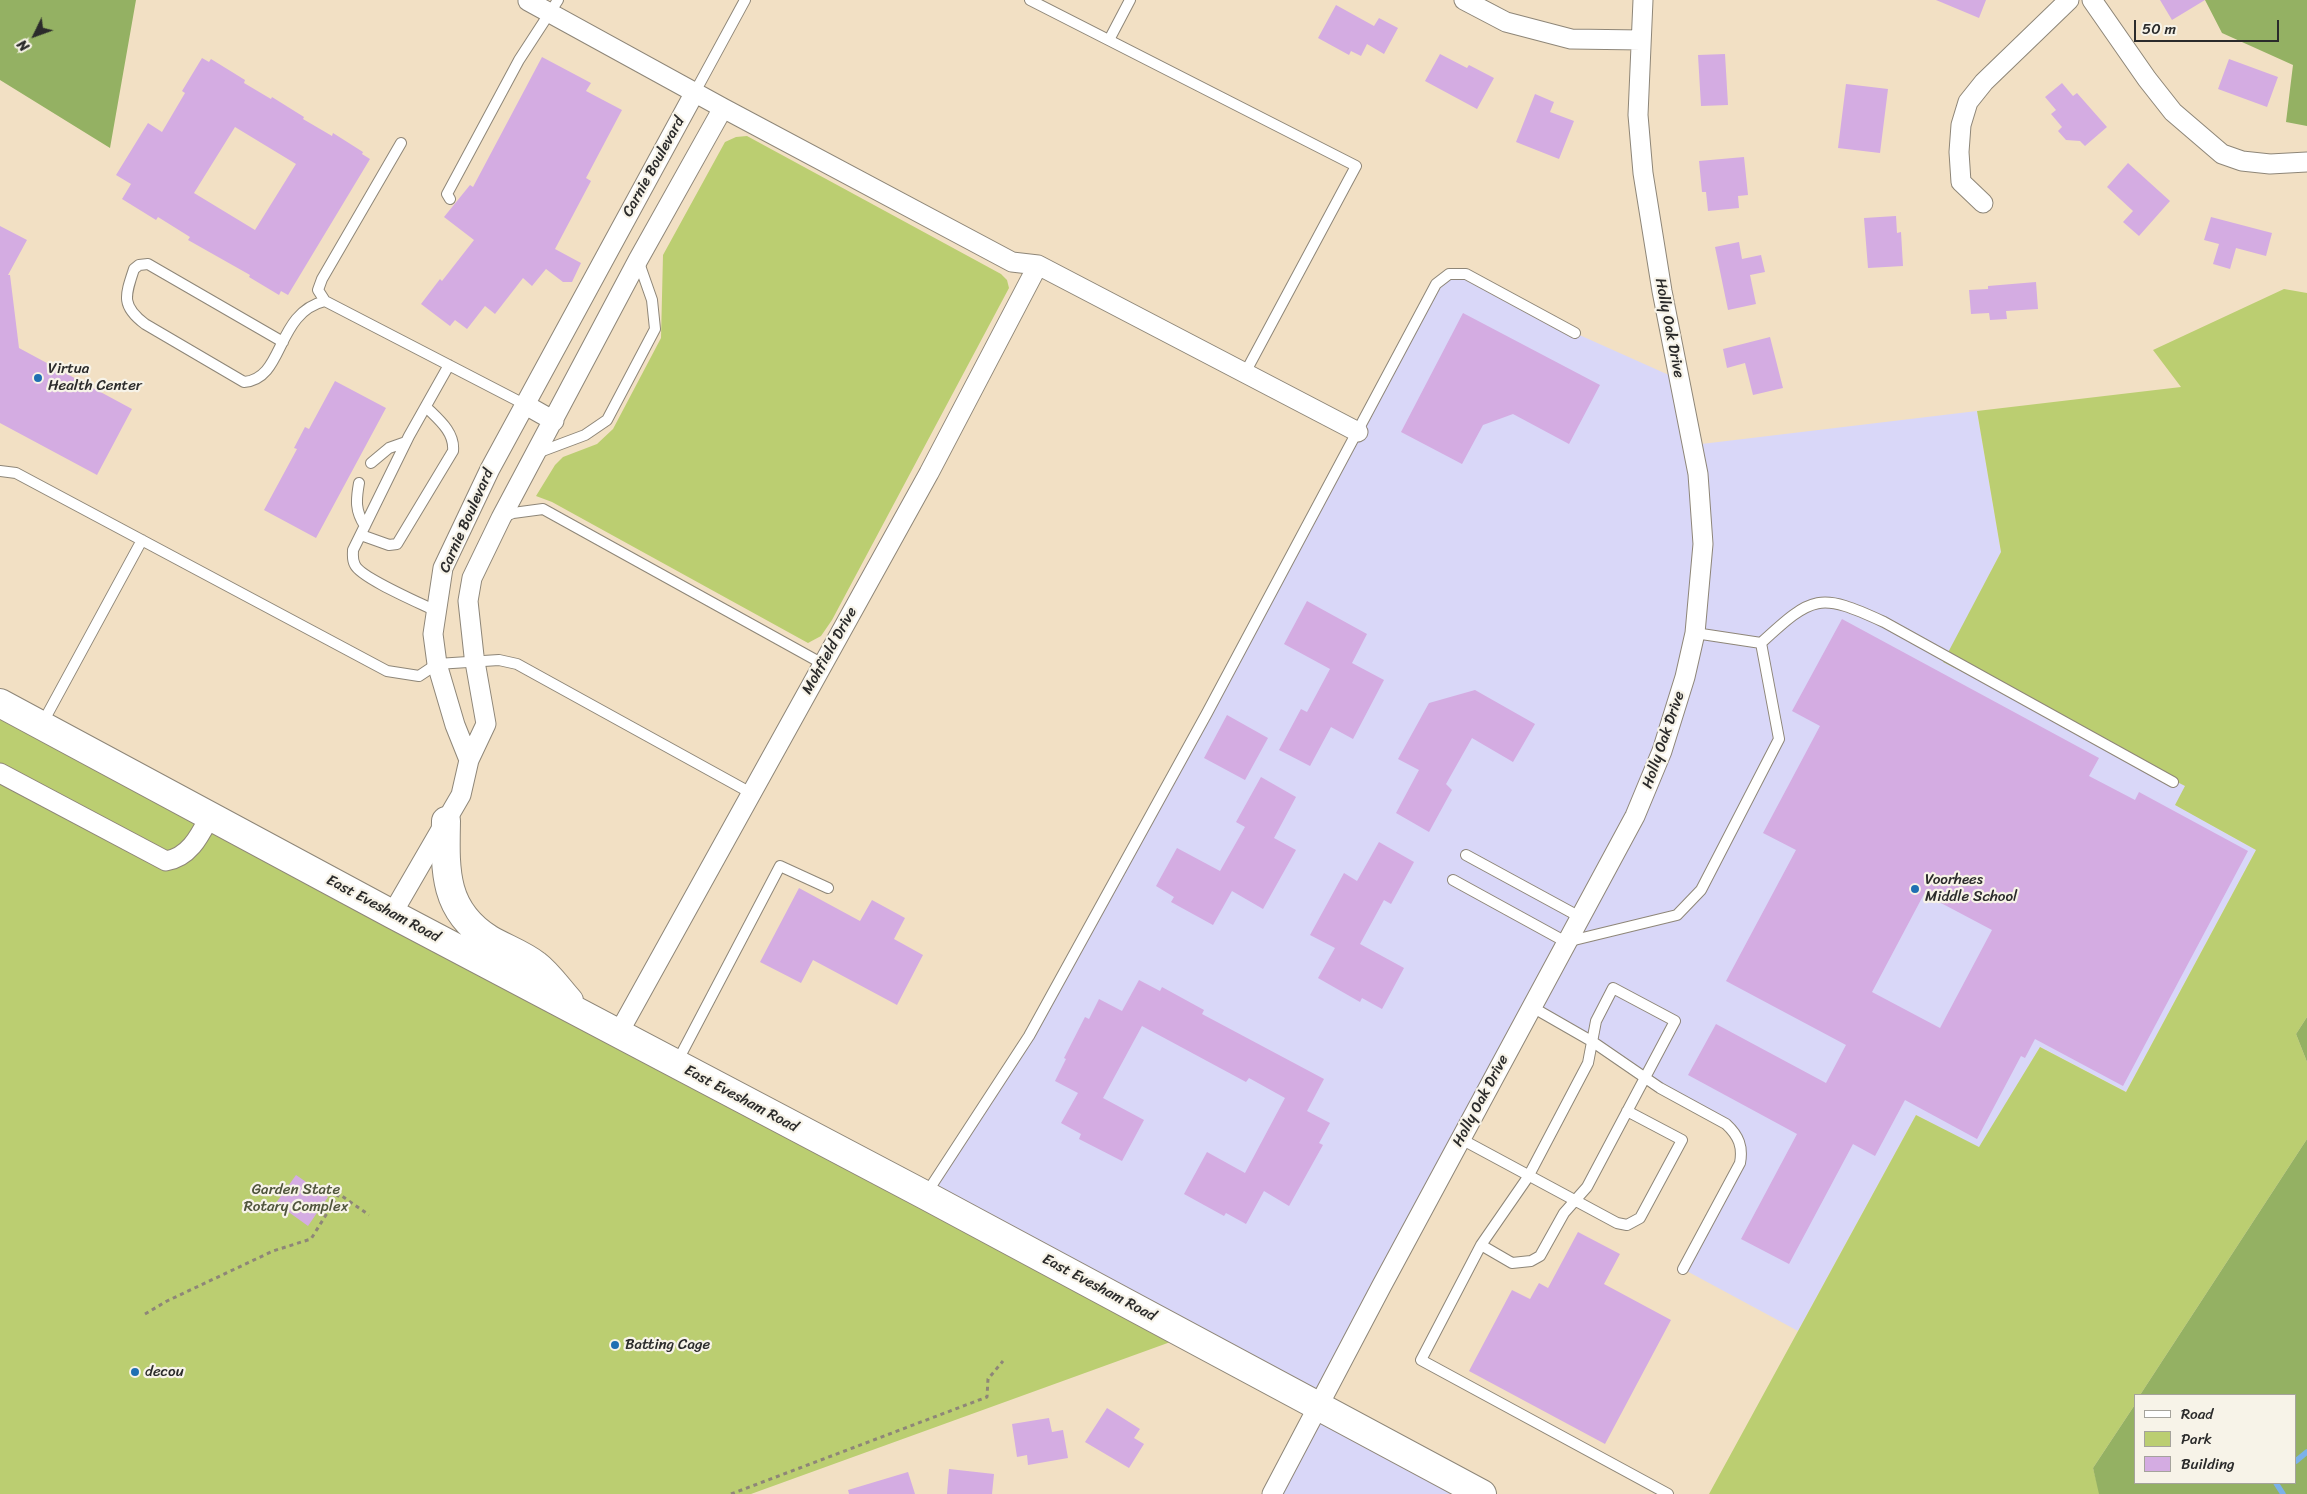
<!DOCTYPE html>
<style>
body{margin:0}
#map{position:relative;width:2307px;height:1494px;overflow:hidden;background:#f2e0c4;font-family:Sriracha,sans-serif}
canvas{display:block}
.legend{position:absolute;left:2134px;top:1394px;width:162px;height:90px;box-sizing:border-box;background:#f7f3e8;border:1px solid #a5a39c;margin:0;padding:6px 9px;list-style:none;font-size:15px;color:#2b2b2b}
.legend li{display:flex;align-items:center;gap:10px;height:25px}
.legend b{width:25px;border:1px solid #a5a39c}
.north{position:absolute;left:10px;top:10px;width:50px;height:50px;-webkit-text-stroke:4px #f7f3e8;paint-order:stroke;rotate:228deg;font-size:14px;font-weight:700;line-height:20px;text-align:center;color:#2b2b2b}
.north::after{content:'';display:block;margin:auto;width:18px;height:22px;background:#2b2b2b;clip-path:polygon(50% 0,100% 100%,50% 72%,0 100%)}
.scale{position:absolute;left:2134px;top:20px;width:145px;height:22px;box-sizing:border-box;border:2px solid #2b2b2b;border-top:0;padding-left:6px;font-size:15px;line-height:18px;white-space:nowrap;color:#2b2b2b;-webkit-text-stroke:4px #f7f3e8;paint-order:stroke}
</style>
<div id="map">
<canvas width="2307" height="1494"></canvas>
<ul class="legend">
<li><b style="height:6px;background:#fff"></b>Road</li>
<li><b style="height:14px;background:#bbce71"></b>Park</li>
<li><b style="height:14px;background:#d4ace2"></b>Building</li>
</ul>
<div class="north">N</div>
<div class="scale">50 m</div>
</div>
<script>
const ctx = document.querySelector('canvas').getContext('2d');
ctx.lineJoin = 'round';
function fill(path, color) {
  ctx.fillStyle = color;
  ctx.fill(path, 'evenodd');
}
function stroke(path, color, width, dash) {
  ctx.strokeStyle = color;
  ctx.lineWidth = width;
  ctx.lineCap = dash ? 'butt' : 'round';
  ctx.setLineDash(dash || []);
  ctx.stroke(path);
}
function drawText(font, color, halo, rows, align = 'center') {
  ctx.font = font + ' Sriracha,sans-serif';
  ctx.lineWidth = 4.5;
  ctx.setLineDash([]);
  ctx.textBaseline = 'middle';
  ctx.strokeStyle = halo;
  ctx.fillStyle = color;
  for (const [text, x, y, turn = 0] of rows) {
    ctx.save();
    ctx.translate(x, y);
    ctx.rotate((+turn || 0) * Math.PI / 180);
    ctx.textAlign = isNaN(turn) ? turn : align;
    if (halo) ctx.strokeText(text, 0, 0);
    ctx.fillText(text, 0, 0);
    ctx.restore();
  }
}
fill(new Path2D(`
 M1458,273L1575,333L1680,380L1693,445L1977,411L2001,552L1944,662L2186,786L2176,805L2256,850L2126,1092L2040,1047L1979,1148L1916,1115L1798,1331L1683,1269L1740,1163L1734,1132L1532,1008L1318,1406L1482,1494H1272L1317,1406L925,1195L1029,1036L1436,284Z`), '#d9d7f8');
fill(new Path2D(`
 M747,136L1001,274L1007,280L1009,288L832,620L821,636L808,643L552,502L536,496L555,465L563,457L597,444L613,429L661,338L663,255L725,142L736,137Z
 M2284,289L2307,293V1017L2296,1034L2307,1062V1139L2140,1395H2136V1403L2093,1468L2100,1494H1709L1916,1115L1979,1147L2040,1047L2126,1092L2256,850L2175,805L2185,786L1943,662L2001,552L1977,411L2181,387L2153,350Z
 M0,703L1187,1336L751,1494H0Z`), '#bbce71');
fill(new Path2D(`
 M0,0H136L110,148L0,80Z
 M2205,0H2307V126L2286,122L2293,65L2222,33Z
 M2307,1017V1062L2296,1034Z
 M2307,1139V1494H2099L2093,1468L2136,1403V1483H2296V1395H2140Z`), '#94b163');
stroke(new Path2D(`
 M2296,1461L2307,1452
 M2276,1483L2283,1494`), '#7bb1e9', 5.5);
fill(new Path2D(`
 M1936,0H1986L1979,18Z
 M2160,0H2205L2172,20Z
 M1336,5L1374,26L1379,18L1398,28L1384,54L1367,44L1361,56L1351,51L1349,55L1318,38Z
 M1440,54L1467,68L1469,65L1494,78L1477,109L1425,81Z
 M1725,54L1728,105L1701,106L1698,55Z
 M542,57L591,83L586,91L622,110L586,178L591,181L555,249L581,263L572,282H563L546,269L532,286L523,278L495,314L485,306L467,329L455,320L450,326L421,304L440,279L442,281L474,240L444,217L470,185L473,187Z
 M202,58L209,62L211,59L245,80L244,83L271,99L272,97L304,117L303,119L332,136L333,133L363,152L362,154L370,159L288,295L281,291L279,295L249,277L250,275L188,240L190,237L158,217L156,220L122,199L131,184L116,175L148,123L162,132L185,93L182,91ZM235,127L296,164L255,230L194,193Z
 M2229,59L2278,77L2267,107L2218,89Z
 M2062,83L2073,96L2077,93L2107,127L2085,146L2080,141L2066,140L2058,131L2062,127L2051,114L2056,110L2045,97Z
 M1846,84L1888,89L1880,153L1838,148Z
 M1535,94L1554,102L1550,112L1574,121L1559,159L1516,142Z
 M1744,157L1748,195L1738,196L1739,208L1708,211L1706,192H1702L1699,161Z
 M2128,163L2170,201L2139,236L2123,222L2133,211L2107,187Z
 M1896,216L1897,233L1901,232L1903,266L1868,268L1864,218Z
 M2211,217L2272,233L2266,256L2236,248L2230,269L2213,264L2219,244L2204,240Z
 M0,226L27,240L8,275H10L19,348L132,409L97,475L0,423Z
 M1739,242L1742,259L1761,255L1765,272L1750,275L1756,304L1728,310L1715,247Z
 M2036,282L2038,309L2006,311L2007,319L1990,320L1989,313L1971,314L1969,290L1988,289V286Z
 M1463,313L1600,385L1569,444L1513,414L1483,425L1462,464L1401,432Z
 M1770,337L1783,388L1753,395L1745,363L1727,368L1723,349Z
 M335,381L386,408L316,538L264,510L297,449L294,448L305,427L309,429Z
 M1307,601L1367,634L1352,663L1384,680L1353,739L1331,727L1310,766L1279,750L1301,709L1307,712L1330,669L1284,644Z
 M1842,619L2099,758L2089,776L2135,800L2139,792L2248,851L2123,1086L2035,1039L2025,1058L2021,1056L1977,1139L1905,1100L1875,1156L1853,1144L1789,1264L1741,1239L1797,1134L1688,1075L1716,1024L1826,1083L1846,1045L1726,981L1796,850L1763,833L1820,726L1792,711ZM1924,894L1992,930L1940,1028L1872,992Z
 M1475,690L1535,724L1513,762L1472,738L1446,784L1452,790L1429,832L1396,813L1419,770L1398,759L1429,703Z
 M1227,715L1268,738L1245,780L1204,758Z
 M1261,777L1296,797L1274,838L1296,850L1263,909L1232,891L1213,925L1171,902L1174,897L1156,886L1177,848L1220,871L1245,827L1236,822Z
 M1379,842L1414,862L1391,904L1384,900L1360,944L1404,968L1382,1009L1362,998L1360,1002L1318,978L1335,948L1310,935L1344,873L1357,881Z
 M799,888L860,921L872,900L905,918L894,939L923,955L897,1005L813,960L801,983L760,962Z
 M1139,980L1160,991L1162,987L1204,1010L1202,1014L1324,1079L1307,1111L1330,1123L1319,1143L1323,1145L1289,1206L1264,1191L1246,1224L1226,1213L1224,1216L1184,1194L1207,1152L1245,1173L1285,1098L1249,1078L1246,1082L1142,1026L1103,1098L1144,1120L1122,1161L1079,1139L1081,1134L1061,1123L1078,1093L1055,1081L1066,1059L1064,1058L1085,1017L1089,1019L1099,999L1122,1011Z
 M296,1175L328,1197L308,1226L276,1203Z
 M1578,1232L1620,1254L1604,1284L1671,1320L1605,1444L1469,1371L1512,1290L1530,1299L1539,1283L1548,1288Z
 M1107,1408L1140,1429L1134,1438L1144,1444L1129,1468L1085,1442Z
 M1049,1418L1052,1432L1063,1430L1068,1458L1028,1465L1027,1455L1017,1457L1012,1424Z
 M949,1469L994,1474L992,1494H947Z
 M908,1472L915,1494H849L848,1490Z`), '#d4ace2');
const service = new Path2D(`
 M1030,0L1356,166L1245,373
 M1109,40L1130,0
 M695,92L745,0
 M450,199L447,194L519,60L558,0
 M325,301L318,290L322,279L401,143
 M283,342L148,264L139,265L134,269C125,296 121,306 145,324L244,382C285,379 275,313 325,301L524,404
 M537,453L585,435L607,420L655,329L652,300L638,260
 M371,463L389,448L406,442
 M0,471L16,473L387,671L419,676L437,664L499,660L517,664L751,793
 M359,483C356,500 355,511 365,526
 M503,517L513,513L543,509L823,664
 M361,535L389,545L397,544L453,451C455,432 438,419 426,407
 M436,611C420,603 361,578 355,565C352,560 353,555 353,550L409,436L449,365
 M1695,633L1761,643
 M1761,643C1813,595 1819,592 1884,622L2173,782
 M42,724L142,540
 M1466,855L1580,917
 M1453,880L1566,942L1677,915L1701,890L1779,739L1761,643
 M1532,1007L1593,1042L1660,1088L1726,1124C1739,1136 1743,1147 1740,1163L1683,1269
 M676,1064L780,866L828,888
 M1461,1139L1617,1223L1627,1225L1640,1218L1682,1140L1627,1111
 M926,1194L1029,1036L1207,713L1436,284L1449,274H1466L1575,333
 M1481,1245L1512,1263L1531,1261L1540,1256L1564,1213L1587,1187L1675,1021L1613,988L1596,1021L1588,1063L1528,1177L1481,1245L1421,1360L1668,1494`);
const minor = new Path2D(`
 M1464,0L1506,22L1571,39L1641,40
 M2092,0L2147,79L2173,112L2222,154L2242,161L2270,164L2307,162
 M528,1L723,108L1012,262L1038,265L1358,432
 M1983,203L1961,182L1959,152L1961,125L1968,102L1984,82L2069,0
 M524,404L554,421
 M469,760L455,725L437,664L433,634L443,568L490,469L695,92
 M0,773L166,861C190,857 200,835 210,816
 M392,914L461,795L469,760L486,724L474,656L468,601L472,578L501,518L638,260L723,108
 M618,1034L929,473L1038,265
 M1272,1494L1381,1287L1635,816L1662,751L1685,677L1695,633L1703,544L1698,474L1662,291L1643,173L1638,115L1643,0`);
const primary = new Path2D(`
 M0,703L392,914L925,1195L1482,1494
 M446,821C445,870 443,910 489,939C504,948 522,954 536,965C548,974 559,990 569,1001`);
stroke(service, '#8e8678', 12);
stroke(minor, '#8e8678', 21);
stroke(primary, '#8e8678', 30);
stroke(new Path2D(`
 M145,1314L167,1301L273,1251L311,1239L339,1194L369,1215
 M731,1494L987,1397L988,1379L1003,1361`), '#8e8678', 3, [4, 4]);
stroke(service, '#fff', 10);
stroke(minor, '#fff', 19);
stroke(primary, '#fff', 28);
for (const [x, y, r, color] of [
 [38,378,5,"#1f6fb2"],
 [1915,889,5,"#1f6fb2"],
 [615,1345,5,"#1f6fb2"],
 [135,1372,5,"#1f6fb2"]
]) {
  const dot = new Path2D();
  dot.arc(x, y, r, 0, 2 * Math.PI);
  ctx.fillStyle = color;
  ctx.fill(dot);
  stroke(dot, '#f7f3e8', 2);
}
drawText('15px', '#2b2b2b', '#f7f3e8', [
 ["Carnie Boulevard",654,167,-61],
 ["Holly Oak Drive",1669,328,79],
 ["Carnie Boulevard",467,521,-66],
 ["Mohfield Drive",830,651,-61],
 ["Holly Oak Drive",1664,740,-71],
 ["East Evesham Road",383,909,28],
 ["East Evesham Road",741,1099,28],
 ["Holly Oak Drive",1481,1101,-62],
 ["East Evesham Road",1099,1288,28]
]);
drawText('15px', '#2b2b2b', '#f7f3e8', [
 ["Virtua",48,369],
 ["Health Center",48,386],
 ["Voorhees",1925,880],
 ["Middle School",1925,897],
 ["Batting Cage",625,1345],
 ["decou",145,1372]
], 'left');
drawText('15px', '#4f543c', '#f7f3e8', [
 ["Garden State",296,1190],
 ["Rotary Complex",296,1207]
]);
</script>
